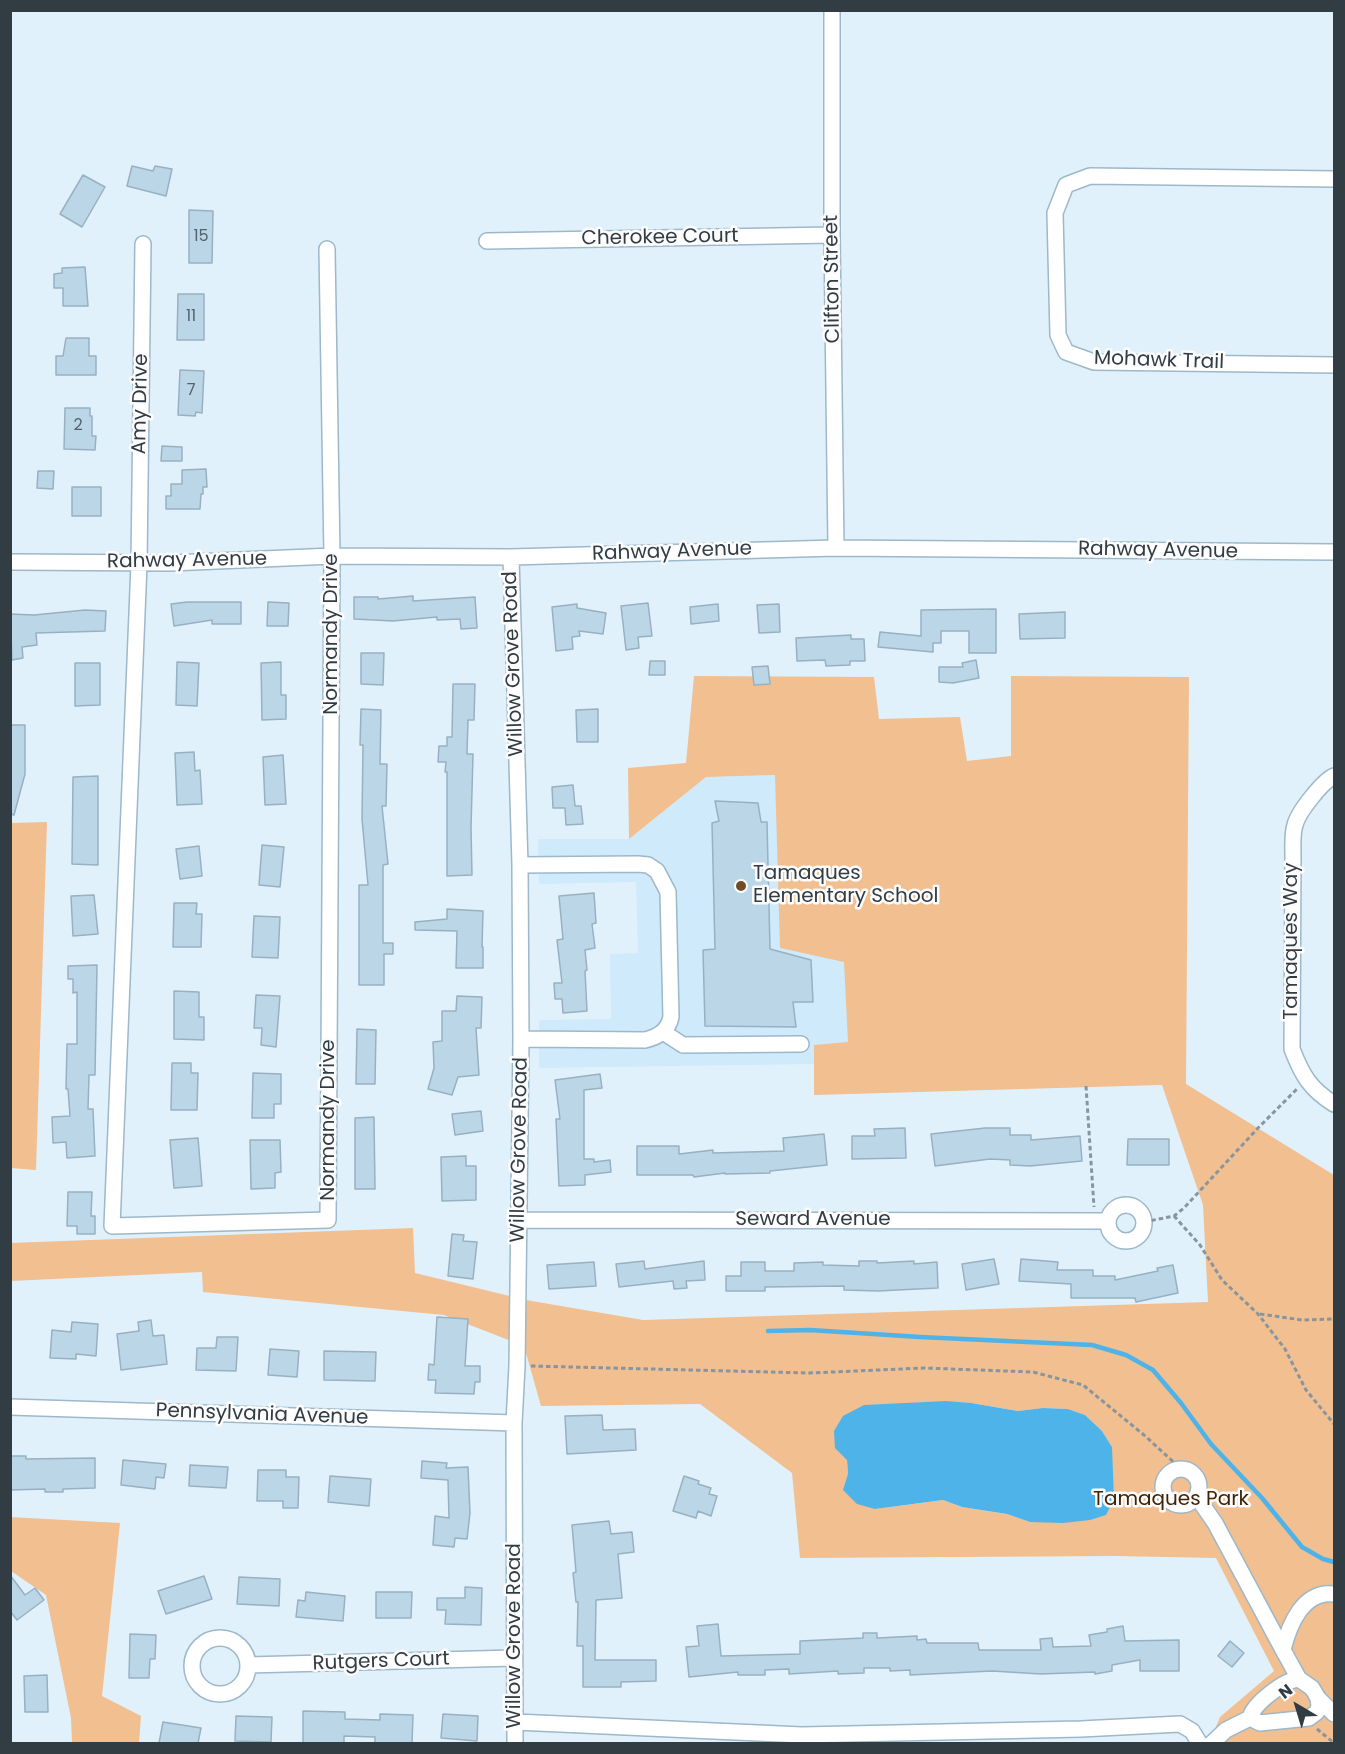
<!DOCTYPE html>
<style>
body{margin:0}
#map{position:relative;width:1345px;height:1754px;overflow:hidden;background:#e1f1fc;font-family:Poppins,sans-serif}
canvas{display:block}
.frame{position:absolute;inset:0;border:12px solid #313c43;pointer-events:none}
.north{position:absolute;left:1267px;top:1676px;width:60px;height:60px;-webkit-text-stroke:4px #fcfcfc;paint-order:stroke;rotate:322deg;font-size:16px;font-weight:700;line-height:24px;text-align:center;color:#313c43}
.north::after{content:'';display:block;margin:auto;width:21px;height:27px;background:#313c43;clip-path:polygon(50% 0,100% 100%,50% 72%,0 100%)}
</style>
<div id="map">
<canvas width="1345" height="1754"></canvas>
<div class="frame"></div>
<div class="north">N</div>
</div>
<script>
const ctx = document.querySelector('canvas').getContext('2d');
ctx.lineJoin = 'round';
function fill(path, color) {
  ctx.fillStyle = color;
  ctx.fill(path, 'evenodd');
}
function stroke(path, color, width, dash) {
  ctx.strokeStyle = color;
  ctx.lineWidth = width;
  ctx.lineCap = dash ? 'butt' : 'round';
  ctx.setLineDash(dash || []);
  ctx.stroke(path);
}
function drawText(font, color, halo, rows, align = 'center') {
  ctx.font = font + ' Poppins,sans-serif';
  ctx.lineWidth = 5;
  ctx.setLineDash([]);
  ctx.textBaseline = 'middle';
  ctx.strokeStyle = halo;
  ctx.fillStyle = color;
  for (const [text, x, y, turn = 0] of rows) {
    ctx.save();
    ctx.translate(x, y);
    ctx.rotate((+turn || 0) * Math.PI / 180);
    ctx.textAlign = isNaN(turn) ? turn : align;
    if (halo) ctx.strokeText(text, 0, 0);
    ctx.fillText(text, 0, 0);
    ctx.restore();
  }
}
fill(new Path2D(`
 M775,775L1162,1084L814,1095V1064L539,1068V1020L611,1019L610,954L638,953L636,882L539,884L538,839H629L706,777Z`), '#ceeafb');
fill(new Path2D(`
 M694,676L874,677L879,719L960,717L967,761L1011,756V676L1189,677L1186,1084L1334,1175V1743H1209L1220,1717L1274,1671L1216,1558L1115,1556L800,1558L792,1473L700,1404L541,1406L524,1346L444,1315L203,1292L202,1272L11,1281L10,1243L413,1228L415,1273L526,1300L643,1320L1208,1302L1203,1205L1162,1085L814,1095V1045L848,1042L844,962L780,948L775,775L706,777L629,839L628,768L686,763ZM927,1402L971,1403L1018,1411L1043,1408L1068,1409L1085,1415L1102,1431L1112,1447V1472L1030,1522L1007,1514L962,1507L943,1500L875,1509L848,1474L847,1460L904,1404Z
 M47,822L36,1170L11,1168V823Z
 M10,1517L120,1523L102,1696L141,1716L139,1743H72L71,1718L46,1595L11,1571Z`), '#f1bf90');
fill(new Path2D(`
 M946,1401L971,1403L1018,1411L1043,1408L1068,1409L1085,1415L1102,1431L1112,1447L1114,1499L1106,1515L1090,1520L1063,1523L1030,1522L1007,1514L962,1507L943,1500L875,1509L857,1504L843,1490L848,1474L847,1460L835,1448L834,1431L843,1416L864,1405Z`), '#4db3e9');
stroke(new Path2D(`
 M768,1331L810,1330L920,1337L1092,1345L1126,1355L1153,1370L1181,1403L1211,1444L1262,1498L1302,1547L1323,1559L1334,1562`), '#4db3e9', 4.5);
const building = new Path2D(`
 M132,166L153,171L155,166L172,169L166,196L127,186Z
 M83,175L105,187L82,227L60,214Z
 M189,210L213,211L212,263H189Z
 M85,267L88,306H63V288H54V274L62,273V268Z
 M178,294H204V340H177Z
 M66,338H89V356H96V375H56V356H63Z
 M180,370L204,371L202,413L196,412L195,416L178,415Z
 M65,408H90V416H92V436H96L95,450L64,449Z
 M162,446L182,447V461H161Z
 M206,469L207,487H203V494H201L200,509H166V496H171V484H182V470Z
 M38,471H54L53,489L37,488Z
 M72,487H101V516H72Z
 M413,596V601L475,597L477,628L461,629L460,619L437,620V617L393,621L354,619V597H378V599Z
 M187,602H241V624H212V620L174,626L171,604Z
 M268,602L289,603L288,626H267Z
 M648,603L652,636L638,637L639,648L626,650L621,606Z
 M577,604V608L606,613L603,634L579,631L580,636L572,637L573,649L556,651L552,607Z
 M718,604L719,621L691,624L690,607Z
 M779,604L780,632L759,633L757,605Z
 M996,609V653H969V631H941V643H933V652L878,647L880,632L921,636V610Z
 M85,610L106,611L105,631L36,633L37,645L22,647L23,658L12,660L10,614L34,615Z
 M1065,612V638L1020,639L1019,614Z
 M851,635V639H864L865,661H850V665L826,666L825,660L797,661L796,638Z
 M361,653H384L383,685L361,684Z
 M976,660L979,678L953,683L939,682V667H963L962,663Z
 M650,661H665V675H649Z
 M177,662L199,663L197,706L176,705Z
 M281,662V695H286V719L262,720L261,663Z
 M75,663H100V705L75,706Z
 M768,666L770,684L754,685L752,667Z
 M453,684H475L474,720H468L467,754H473L471,828L472,875L447,876V772H445L446,762H438L439,746H447V737H452Z
 M361,709L381,710L380,764H387L386,806H382L388,864L383,865V943H393V954H384V985H359V885H368L362,819L363,745H360Z
 M598,709V742H577L576,710Z
 M10,725H25V774L14,815L10,814Z
 M194,752L195,771L200,770L202,804L177,805L175,753Z
 M283,755L286,804L265,805L263,757Z
 M98,776V865L72,864L73,777Z
 M573,785L575,806H581L583,824L566,825L565,808H553L552,787Z
 M715,801L758,803L761,822H767L770,949L811,960L813,1002H793L796,1027L705,1026L703,950L715,949L712,823L719,821Z
 M262,845L284,847L280,887L259,885Z
 M199,846L202,876L180,879L176,849Z
 M594,893L596,923L592,924L595,948L585,950L587,970L585,971L587,1011L563,1013L562,999H555L554,983H562L557,940L563,939L559,896Z
 M94,895L98,934L73,936L71,896Z
 M174,903H197L196,914H202L201,947H173Z
 M447,909L483,911L482,947H483V968H456L457,931L415,930V922L447,919Z
 M254,916L280,917L278,958L252,957Z
 M97,965L95,1075H89L88,1109H93L95,1156L67,1158L66,1142L53,1143L52,1117L70,1116L68,1089H66L67,1044H77V992L73,993V979H68V966Z
 M174,991L199,992V1017H204V1040L174,1039Z
 M256,995L280,996L276,1047L261,1045L262,1028H254Z
 M457,996L482,997L481,1028H476L479,1075L458,1077L452,1095L428,1089L434,1068L433,1042L442,1041V1011H456Z
 M357,1029L376,1030L375,1084H356Z
 M172,1063H191V1073H198L197,1110H171Z
 M253,1073L281,1074V1104H274V1118H252Z
 M600,1074L602,1088L584,1090V1159H594V1162L610,1160L611,1172L585,1175V1185L559,1186L556,1119H560L555,1080Z
 M481,1111L483,1131L455,1135L452,1114Z
 M374,1117L375,1189H355V1118Z
 M905,1128L906,1158L852,1159V1136H875L874,1129Z
 M985,1128H1010V1135H1031V1140L1080,1136L1082,1161L1030,1166L1010,1165V1160L990,1159L935,1166L931,1134Z
 M824,1134L827,1165L770,1171V1173L725,1174V1173L694,1177L693,1175H637V1146H679V1154L713,1150V1153L784,1151L783,1138Z
 M198,1138L202,1186L174,1188L170,1140Z
 M1128,1139H1169V1165H1127Z
 M250,1140H280L281,1172L275,1173V1188L251,1189Z
 M466,1156V1166H476V1200L442,1201L441,1157Z
 M68,1192H92L91,1216H95V1234H77V1226H67Z
 M452,1234L464,1235L463,1241L477,1242L473,1279L448,1276Z
 M994,1259L999,1284L966,1290L962,1264Z
 M1021,1259L1058,1262L1057,1270H1093V1276H1115V1280L1158,1271L1157,1268L1173,1265L1178,1293L1136,1302L1135,1298H1071V1284L1019,1281Z
 M644,1261L645,1269L704,1261L705,1280L686,1281L687,1288L674,1289L673,1281L619,1287L616,1264Z
 M859,1261H877V1263L914,1261V1264L937,1262L938,1288L878,1291L844,1290V1286L765,1287V1291H726V1276H741V1262H765V1271H794V1263L823,1262V1265L859,1266Z
 M594,1262L596,1286L549,1289L547,1265Z
 M437,1317L468,1319L465,1366H480V1382H475L474,1394L435,1393L436,1380H428L429,1364L434,1365Z
 M151,1320L153,1336L164,1335L167,1364L121,1370L117,1334L139,1331L138,1322Z
 M72,1322L98,1324L96,1356L76,1354V1359L50,1358L52,1330L71,1332Z
 M217,1337H238L236,1371L196,1370L197,1348H216Z
 M270,1349L299,1351L297,1377L268,1375Z
 M324,1351L376,1352L375,1381L324,1380Z
 M602,1415L603,1430L635,1429L636,1450L567,1454L565,1416Z
 M10,1456H26V1459L95,1458V1488L63,1489V1492H45V1489L10,1490Z
 M123,1460L166,1464L164,1478L156,1477L155,1489L121,1485Z
 M422,1461L447,1463L446,1468L468,1467L470,1513L467,1539L455,1538L454,1547L433,1545L435,1516L449,1518L448,1480L421,1478Z
 M190,1465L228,1467L226,1488L189,1486Z
 M258,1470H286V1477H299L298,1508H283V1501H257Z
 M330,1476L371,1479L369,1506L328,1502Z
 M684,1476L699,1481L698,1484L711,1488L709,1494L717,1496L711,1516L698,1511L696,1518L673,1511Z
 M609,1521L611,1534L632,1532L634,1552L618,1554L622,1598L596,1600L595,1660H656V1681L621,1682V1687H583V1646H577L578,1602H576L573,1573L576,1572L572,1525Z
 M10,1575L25,1595L35,1588L44,1600L17,1620L10,1611Z
 M204,1576L212,1599L166,1614L158,1591Z
 M239,1577L280,1579L279,1606L237,1604Z
 M465,1587L482,1588L481,1625L445,1624L446,1610H437V1598H465Z
 M306,1592L345,1596L343,1621L296,1617L298,1600L305,1601Z
 M376,1592H412L411,1618H376Z
 M718,1624L721,1656L800,1654V1641L863,1638V1633H877V1638L917,1636V1640L926,1639L927,1643H978L979,1650H1041L1040,1639L1052,1638L1053,1647L1091,1646L1089,1635L1107,1632V1629L1123,1626L1125,1641L1179,1640V1671H1140V1660L1112,1665V1671L1095,1674V1672L1041,1674L992,1671L910,1675V1670L890,1671V1668H864V1673L838,1674V1671L789,1674V1669L765,1670V1675H738V1672L689,1677L686,1647L699,1646L697,1626Z
 M130,1634L156,1635L155,1659H150L149,1678H129Z
 M1230,1641L1244,1653L1232,1667L1218,1656Z
 M47,1675L48,1712H25L24,1676Z
 M303,1711L345,1712V1719L380,1720V1714L413,1715L412,1743H375V1737L344,1736V1743H303Z
 M443,1714L478,1716L477,1741L441,1738Z
 M236,1716L272,1717L271,1742L235,1741Z
 M163,1722L201,1728L198,1743H159Z`);
fill(building, '#bbd6e7');
stroke(building, '#97b1c1', 1.5);
const minor = new Path2D(`
 M832,10V235L836,548
 M1334,179L1090,176L1066,185L1055,213L1058,335L1066,352L1094,362L1334,365
 M487,241L832,235
 M143,244L139,564L112,1226L328,1220L332,556L327,249
 M511,557L520,865L521,1039L517,1366L514,1423L515,1744
 M10,562L171,563L332,556L511,557L836,548L1334,552
 M1334,776C1323,781 1298,812 1295,825C1292,834 1293,845 1293,855L1292,1049C1302,1075 1310,1089 1334,1104
 M520,865L638,864L648,865L657,871L668,892L671,1017C668,1031 658,1037 645,1040L521,1039
 M663,1032L683,1045L801,1044
 M1108 1223a18 18 0 1 1 36 0a18 18 0 1 1-36 0Z
 M519,1220L1108,1221
 M10,1407L514,1423
 M1163 1487a18 18 0 1 1 36 0a18 18 0 1 1-36 0Z
 M1197,1497L1215,1523L1283,1650
 M192 1666a28 28 0 1 1 56 0a28 28 0 1 1-56 0Z
 M248,1665L514,1658
 M1299,1679L1283,1650C1289,1625 1303,1590 1334,1594
 M1250,1718C1253,1704 1284,1680 1299,1679L1312,1688L1318,1698L1334,1714
 M516,1722L802,1735L1081,1729L1180,1724L1192,1731L1200,1744
 M1211,1744L1226,1730L1250,1718L1260,1723L1309,1718L1317,1712L1319,1706L1318,1698`);
stroke(minor, '#9db8c8', 18);
stroke(new Path2D(`
 M1086,1086L1094,1207
 M1174,1216L1200,1245L1222,1280L1258,1314L1285,1349L1306,1390L1334,1424
 M1144,1222L1174,1216L1184,1208L1258,1128L1297,1089
 M1260,1314L1302,1320L1334,1319
 M531,1366L810,1373L924,1368L1033,1372L1083,1385L1144,1435L1180,1468
 M1317,1729L1334,1743`), '#88959e', 3, [4.5, 3]);
stroke(minor, '#fff', 15);
for (const [x, y, r, color] of [
 [741,886,6,"#714c27"]
]) {
  const dot = new Path2D();
  dot.arc(x, y, r, 0, 2 * Math.PI);
  ctx.fillStyle = color;
  ctx.fill(dot);
  stroke(dot, '#fcfcfc', 2);
}
drawText('16px', '#54626c', null, [
 ["15",201,237],
 ["11",191,317],
 ["7",191,391],
 ["2",78,426]
]);
drawText('20px', '#313c43', '#fcfcfc', [
 ["Cherokee Court",660,238,-1],
 ["Clifton Street",833,279,-91],
 ["Mohawk Trail",1159,361,2],
 ["Amy Drive",141,404,-89],
 ["Rahway Avenue",1158,551,1],
 ["Rahway Avenue",672,552,-2],
 ["Rahway Avenue",187,561,-1],
 ["Normandy Drive",332,634,-90],
 ["Willow Grove Road",514,664,-92],
 ["Tamaques Way",1292,941,-90],
 ["Normandy Drive",329,1120,-90],
 ["Willow Grove Road",520,1150,-89],
 ["Seward Avenue",813,1220],
 ["Pennsylvania Avenue",262,1415,2],
 ["Willow Grove Road",515,1636,-90],
 ["Rutgers Court",381,1662,-2]
]);
drawText('20px', '#313c43', '#fcfcfc', [
 ["Tamaques",753,874],
 ["Elementary School",753,897]
], 'left');
drawText('20px', '#3f2304', '#fcfcfc', [
 ["Tamaques Park",1171,1500]
]);
</script>
